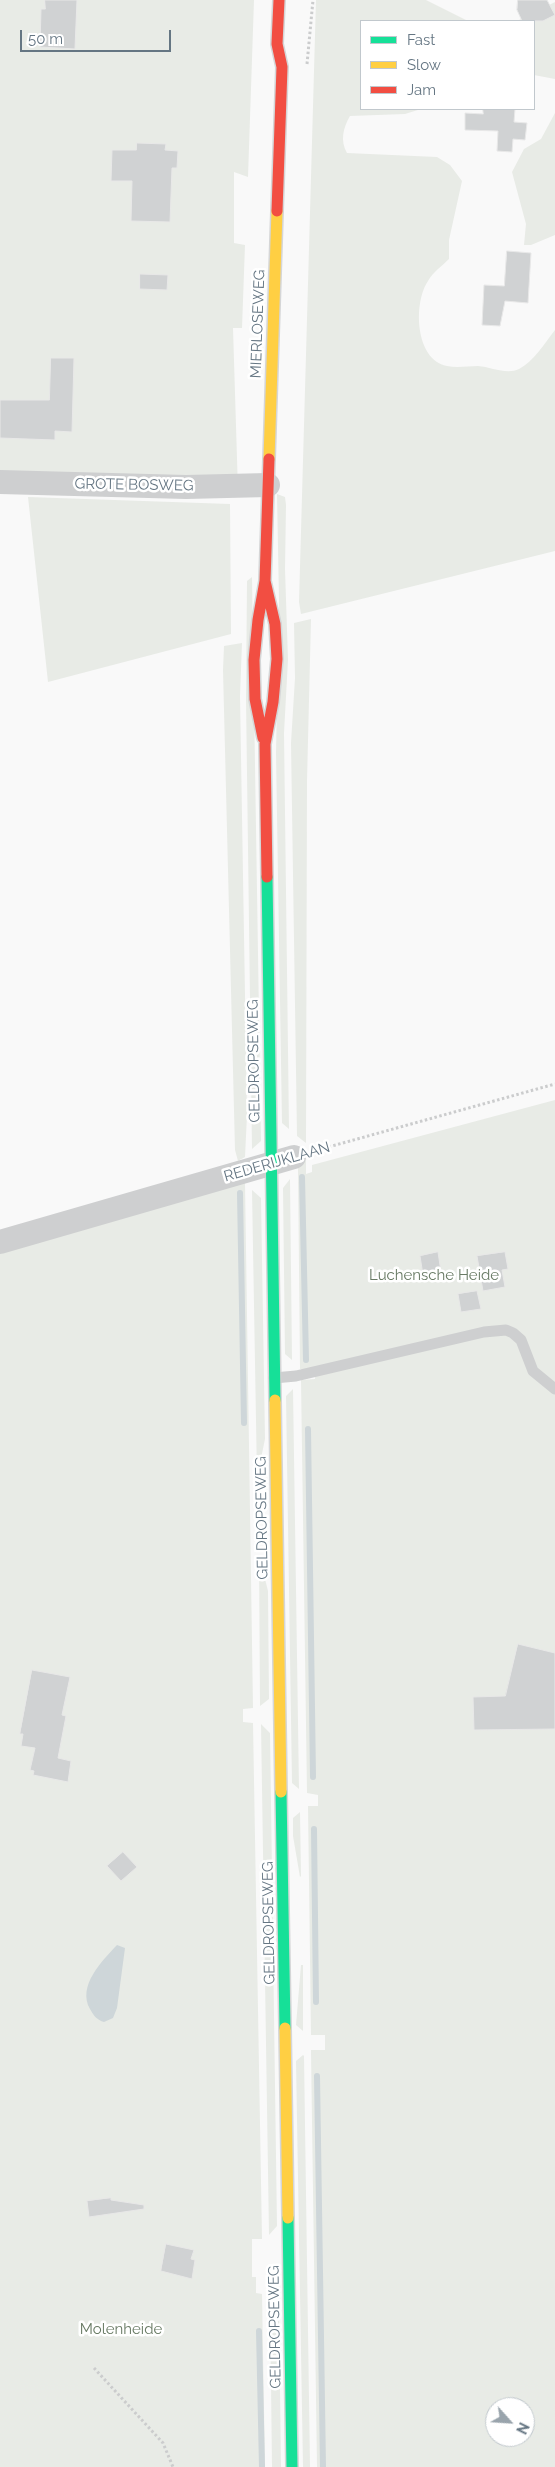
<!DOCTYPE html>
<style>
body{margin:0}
#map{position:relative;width:555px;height:2467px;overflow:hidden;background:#f9f9f9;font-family:Raleway,sans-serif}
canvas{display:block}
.legend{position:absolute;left:360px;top:20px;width:175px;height:90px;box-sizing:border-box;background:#fff;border:1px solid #c1c8cd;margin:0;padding:6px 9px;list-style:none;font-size:15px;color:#657683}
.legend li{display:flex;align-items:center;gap:10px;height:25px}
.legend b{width:25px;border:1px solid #c1c8cd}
.north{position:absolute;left:485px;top:2397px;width:50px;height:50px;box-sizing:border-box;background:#fff;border:1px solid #c1c8cd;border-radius:50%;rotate:116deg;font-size:14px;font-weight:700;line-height:20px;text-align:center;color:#657683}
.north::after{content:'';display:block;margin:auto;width:18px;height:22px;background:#99a4ac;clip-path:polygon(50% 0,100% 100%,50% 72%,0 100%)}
.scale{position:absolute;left:20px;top:30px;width:151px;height:22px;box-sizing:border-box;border:2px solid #657683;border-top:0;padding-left:6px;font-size:15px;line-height:18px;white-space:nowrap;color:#657683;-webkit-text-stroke:4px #fff;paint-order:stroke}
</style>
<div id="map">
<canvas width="555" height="2467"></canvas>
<ul class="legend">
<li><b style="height:6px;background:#16e098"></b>Fast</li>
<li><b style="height:6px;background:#ffcf43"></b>Slow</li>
<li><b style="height:6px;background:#f24e42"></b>Jam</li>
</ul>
<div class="north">N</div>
<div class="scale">50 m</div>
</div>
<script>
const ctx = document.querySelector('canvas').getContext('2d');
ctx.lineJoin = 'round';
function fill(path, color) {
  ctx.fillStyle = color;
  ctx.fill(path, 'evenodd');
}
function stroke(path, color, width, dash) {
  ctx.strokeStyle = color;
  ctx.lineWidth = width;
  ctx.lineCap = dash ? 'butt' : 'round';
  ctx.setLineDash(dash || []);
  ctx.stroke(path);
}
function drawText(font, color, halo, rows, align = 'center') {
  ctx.font = font + ' Raleway,sans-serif';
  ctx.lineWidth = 5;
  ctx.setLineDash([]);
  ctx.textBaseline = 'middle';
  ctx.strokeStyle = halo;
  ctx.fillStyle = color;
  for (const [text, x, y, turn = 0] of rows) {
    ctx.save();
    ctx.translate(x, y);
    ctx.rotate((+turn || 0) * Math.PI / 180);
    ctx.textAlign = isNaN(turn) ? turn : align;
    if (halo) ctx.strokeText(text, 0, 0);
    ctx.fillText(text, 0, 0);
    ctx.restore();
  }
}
fill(new Path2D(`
 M0,0H254L248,177L234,172V243L245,245L242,328H233L238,491L0,487Z
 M316,0H426L468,21H361V109H421L405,114L350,116C343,128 340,141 347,153L437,157L450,165L462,181L449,240V259C442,266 433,272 428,281C413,303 415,360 447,366C457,368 468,366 478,366C491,367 507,375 519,369C533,362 545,343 555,330V551L301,614L299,602Z
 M555,2V79L534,75V21H517Z
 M555,113V235L531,245H524L526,224L512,172L524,149L541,139Z
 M277,494L285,497L286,505L285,569L288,660L284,733L289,1129L282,1123L276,753L279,600Z
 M28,497L230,504L231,634L48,682Z
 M252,577L261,1141L252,1149L246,698L247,581Z
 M311,619L307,781L306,1143L297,1136L291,743L295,678L294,623Z
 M242,643L240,696L247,1115L245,1157L238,1161L235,1150L223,670L224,646Z
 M555,1100V2467H317L311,2052V2050H325V2035H311L308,1806H318V1795L307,1793L301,1380L315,1379V1370L300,1369L298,1168L306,1160V1174L312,1172V1165ZM495,2407H525V2437H495Z
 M290,1179L292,1360L285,1354L283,1188Z
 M245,1183L253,1708L243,1709V1722L253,1723L262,2239H252V2277H256V2293L262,2294L265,2467H0V1247Z
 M252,1190L261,1198L265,1439L257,1478Z
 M293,1389L299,1789L292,1783L286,1396Z
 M259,1555L268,1591L269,1699L260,1706Z
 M261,1724L270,1733L277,2226L269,2235Z
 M300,1812L301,1876L300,1877L293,1836V1818Z
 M301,1965H303V2031L296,2025Z
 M303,2055L304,2056L310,2467H303L296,2061Z
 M270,2300L279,2308L281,2467H272Z`), '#e8ebe6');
fill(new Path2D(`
 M117,1945L125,1948L117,2008L113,2018L104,2022C97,2020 94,2016 90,2009C77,1986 102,1961 117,1945Z`), '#ced6d9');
stroke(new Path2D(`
 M302,1177L306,1360
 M240,1193L244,1423
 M308,1429L313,1777
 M314,1829L316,2002
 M317,2076L323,2467
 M259,2331L262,2467`), '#ced6d9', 6);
const building = new Path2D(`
 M45,0H77L75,49L40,47L41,9H45Z
 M518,0H547L555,15L543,21H522L517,10Z
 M483,109H515L514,122L527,123L525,140L513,139L512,152L497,151L498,131L465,130V113L483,114Z
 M137,143L166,144L165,150L178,151L177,168H172L170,222L131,221L132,181H111L112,150H136Z
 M507,251L531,253L528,303L505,301L500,326L482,325L484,285L504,286Z
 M140,274L168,275L167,290L140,289Z
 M51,358H74L72,432L55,431V440L0,438V400H49Z
 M438,1252L441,1272L423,1275L420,1256Z
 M505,1252L508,1269L502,1270L505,1287L483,1291L477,1256Z
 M477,1291L481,1309L461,1312L458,1294Z
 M518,1644L555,1653V1729L474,1730L473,1697L505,1696Z
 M32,1670L70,1677L62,1715L66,1716L58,1758L71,1761L68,1782L33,1775L34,1771L30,1770L35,1748L21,1746L23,1734H20Z
 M123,1852L137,1867L121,1881L107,1866Z
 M111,2198V2200L144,2205V2209L89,2217L87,2201Z
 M166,2244L194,2250L191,2259L195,2260L192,2279L161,2271Z`);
fill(building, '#d0d2d3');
stroke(building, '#e8e8e8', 1);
const fast = new Path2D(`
 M267,877L275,1400
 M281,1792L285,2028
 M288,2218L292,2467`);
const slow = new Path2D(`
 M269,459L277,211
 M275,1400L281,1792
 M285,2028L288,2218`);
const jam = new Path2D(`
 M277,211L282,67L277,44L279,0
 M265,581L275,624L277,659L273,702L265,744L267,877
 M263,738L255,699L254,660L258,620L265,581L269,459`);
stroke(fast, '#d5d6d7', 14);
stroke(slow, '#d5d6d7', 14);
stroke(jam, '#d5d6d7', 14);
stroke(new Path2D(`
 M307,64L313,0
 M314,1151L555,1084
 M94,2368L163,2443L173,2467`), '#cbcccd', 3, [2.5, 2.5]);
stroke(new Path2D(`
 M274,1378L296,1376L484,1332L506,1330L513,1333L521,1340L533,1371L555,1389`), '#cecfd0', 11);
stroke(new Path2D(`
 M0,482L186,487L268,485
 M0,1242L294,1157`), '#cecfd0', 24);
stroke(fast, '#16e098', 11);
stroke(slow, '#ffcf43', 11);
stroke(jam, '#f24e42', 11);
drawText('15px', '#657683', '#fff', [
 ["MIERLOSEWEG",258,324,-88],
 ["GROTE BOSWEG",134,485,1],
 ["GELDROPSEWEG",254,1061,-91],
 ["REDERIJKLAAN",277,1162,-16],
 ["GELDROPSEWEG",262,1518,-91],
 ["GELDROPSEWEG",269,1923,-91],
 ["GELDROPSEWEG",275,2327,-91]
]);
drawText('15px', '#687a64', '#fff', [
 ["Luchensche Heide",434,1275],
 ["Molenheide",121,2329]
]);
</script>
